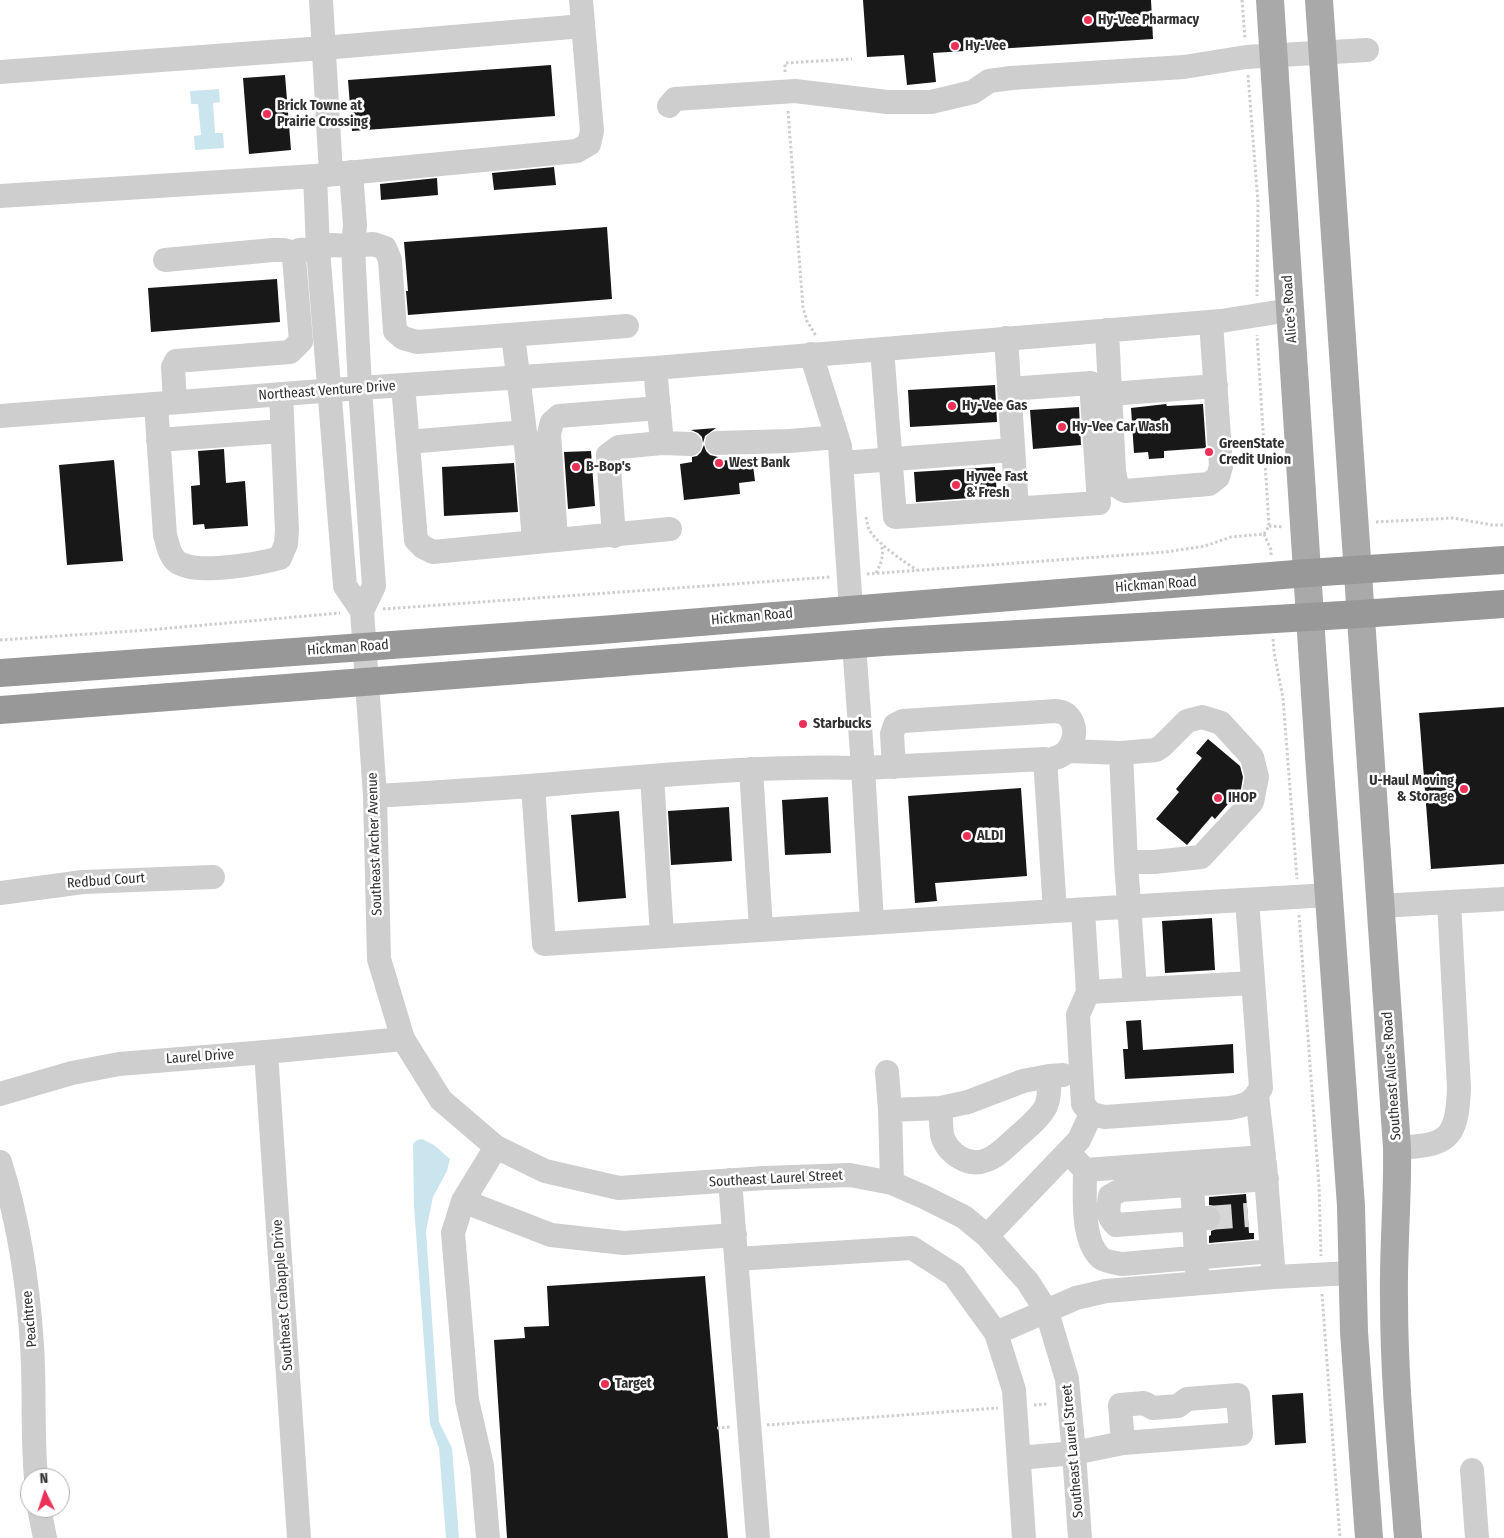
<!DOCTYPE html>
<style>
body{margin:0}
#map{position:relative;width:1504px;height:1538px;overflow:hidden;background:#fff;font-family:"Fira Sans Condensed",sans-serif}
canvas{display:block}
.north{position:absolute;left:20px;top:1468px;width:50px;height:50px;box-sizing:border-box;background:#fff;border:1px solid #adadad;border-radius:50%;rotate:356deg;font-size:14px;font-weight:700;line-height:20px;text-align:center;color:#313131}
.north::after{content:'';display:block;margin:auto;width:18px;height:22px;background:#ec3057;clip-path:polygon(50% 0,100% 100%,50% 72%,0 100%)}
</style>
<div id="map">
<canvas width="1504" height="1538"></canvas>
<div class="north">N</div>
</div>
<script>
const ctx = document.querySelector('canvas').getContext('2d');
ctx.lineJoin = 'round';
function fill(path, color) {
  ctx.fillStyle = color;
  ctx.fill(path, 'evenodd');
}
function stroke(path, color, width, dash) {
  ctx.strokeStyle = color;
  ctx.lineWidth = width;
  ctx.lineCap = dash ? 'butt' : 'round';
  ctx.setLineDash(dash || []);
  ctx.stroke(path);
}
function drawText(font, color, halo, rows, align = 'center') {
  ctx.font = font + ' "Fira Sans Condensed",sans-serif';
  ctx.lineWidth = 5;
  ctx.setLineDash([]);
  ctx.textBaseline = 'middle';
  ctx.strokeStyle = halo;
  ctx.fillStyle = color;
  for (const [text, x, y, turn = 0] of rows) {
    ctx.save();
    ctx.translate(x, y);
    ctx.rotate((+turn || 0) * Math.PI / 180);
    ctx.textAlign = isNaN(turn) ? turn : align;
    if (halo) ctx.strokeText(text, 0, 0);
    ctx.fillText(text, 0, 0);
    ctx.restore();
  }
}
fill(new Path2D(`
 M219,89L220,102L213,103L215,133H223L224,148L195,150L194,136L201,135L198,104H191L190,91Z
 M422,1139L434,1145L450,1159L447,1171L433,1197L426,1231L439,1422L452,1448L459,1538H446L439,1448L430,1424L414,1206L413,1144L417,1140Z`), '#cbe5ee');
fill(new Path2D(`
 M863,0H1151L1153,39L933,53L936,82L907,85L904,55L867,57Z
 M551,65L555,116L352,131L348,80Z
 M285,75L291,150L249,154L243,78Z
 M554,167L556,185L494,190L492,173Z
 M437,178L438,195L381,200L380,184Z
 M607,227L612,299L408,315L406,291H408L404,242Z
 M277,279L280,322L151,332L148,288Z
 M995,385L997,422L910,427L908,390Z
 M1166,404L1167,406L1203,404L1206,448L1164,451V458L1149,459L1148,452L1134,453L1131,408Z
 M1079,407L1081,445L1033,449L1030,410Z
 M716,428L705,436L703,443L702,437L698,433L691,430Z
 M704,445L706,451L710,455L718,457L719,461L752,458L755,481L739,483L740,494L684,500L680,464L692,462V457L697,456L701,452Z
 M224,449L226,483L245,481L248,526L205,529L204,524L193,525L191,486L200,485L198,451Z
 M591,451L595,506L568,509L564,452Z
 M114,460L123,561L67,565L59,465Z
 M514,463L518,512L444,516L442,467Z
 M995,467L997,496L916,502L914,472Z
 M1504,707V864L1431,869L1419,713Z
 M1208,739L1240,766L1243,777L1241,789L1215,819L1212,816L1187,845L1156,819L1179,792L1176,789L1202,758L1196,753Z
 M1021,788L1027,876L935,883L937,901L915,903L908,796Z
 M828,797L831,853L785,855L782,800Z
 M729,807L732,861L671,865L668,811Z
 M619,811L626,898L578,902L571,815Z
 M1212,918L1215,970L1165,973L1162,921Z
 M1141,1020L1143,1050L1233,1044L1234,1073L1125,1079L1123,1049H1128L1126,1021Z
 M1246,1194L1249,1233H1254V1239L1209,1243V1236L1211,1235V1231L1216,1229L1220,1224L1222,1217L1219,1210L1214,1206L1209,1205V1197Z
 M705,1276L728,1538H507L494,1340L525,1338L524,1327L549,1326L547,1286Z
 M1303,1393L1306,1443L1275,1445L1272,1395Z`), '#181818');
stroke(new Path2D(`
 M1208,1218L1248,1215`), '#d6d6d6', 24, [24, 12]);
stroke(new Path2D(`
 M1242,0L1245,39
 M785,72V63L852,59
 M1248,75L1258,203L1257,296
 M788,111L803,308L807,321L816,336
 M866,517C867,521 867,525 869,529C875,542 904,562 917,570
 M1376,522L1453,518L1492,525H1504
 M1269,526L1284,527
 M1264,534L1271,550V555
 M876,573C882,562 884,555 881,543
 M867,574L1166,552L1205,546L1231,537L1264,534L1269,526L1257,335
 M383,609L831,577
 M1273,639L1274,652L1283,698L1297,879
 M0,640L148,630L340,613
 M1299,915L1319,1186L1321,1256
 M1322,1294L1340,1538
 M1034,1405L1048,1404
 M767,1425L998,1408
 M717,1428L731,1427`), '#cecece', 3, [2.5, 2.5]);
stroke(new Path2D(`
 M321,0L331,174
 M0,72L323,48L583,26
 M669,106L675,99L795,91L887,102H931L973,92L989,81L1011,78L1184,67L1246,57L1367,50
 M351,172L355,225L353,246L360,388L374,586L362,611L375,796L379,959L403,1039L441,1100L496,1147L545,1171L619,1188L765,1178L850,1175L892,1183L924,1197L964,1217L987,1236L1028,1282L1047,1312L1067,1379L1074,1453L1080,1538
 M315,176L318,249L345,586L362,611
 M0,196L315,176L577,151L589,144L592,131L581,0
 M165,260L273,250H283L295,253
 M1107,330L1114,471L1117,486L1125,491L1209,484L1218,477L1221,466L1211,322
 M513,335L525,432L534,541
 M1006,338L1017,508
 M882,349L895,517L1099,503L1091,383L1009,389
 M811,354L840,446L851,609
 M655,368L662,443L690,444
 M403,385L416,540L423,547L433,552L670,529
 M1110,394L1216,386
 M175,402L173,367L176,361L290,352L301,341L294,258L295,253L299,250L318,249L331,245L353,246L373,244L385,248L390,260L395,331L403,338L417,342L627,326
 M156,404L165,535C168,545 170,560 181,564C201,574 258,564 280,558L286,544L287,531L281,394
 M0,416L360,388L655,368L1221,321L1290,310
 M158,440L282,431
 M408,442L525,432
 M717,443L790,441L837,437
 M842,463L1013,450
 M614,536L608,455L619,447L662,443
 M556,539L549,434L552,422L559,416L659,408
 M854,644L863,768L1045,759L1055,911L1329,895
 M1068,751L1121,753L1156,750L1162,746L1187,721L1202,717L1221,723L1252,757L1257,777L1252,802L1201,857L1154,862H1126
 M1121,753L1126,862L1135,989
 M894,767L892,734L895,725L903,721L1056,711C1060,712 1064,712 1067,715C1081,728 1073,754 1055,758
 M751,769L761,929
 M652,776L662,936
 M533,786L544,944L1055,911
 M375,796C438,792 501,789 564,783C664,775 763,765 863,768L872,922
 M0,893L83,882L213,877
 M1449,902L1504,899
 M1380,906L1449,902L1459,1088C1457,1141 1447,1145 1397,1148
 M1083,910L1088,992L1078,1015L1083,1104L1091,1114L1105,1117L1230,1108C1247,1105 1252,1103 1261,1088L1247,900
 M1088,992L1253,983
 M266,1052L299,1538
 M887,1072L890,1110L892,1183
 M0,1094L72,1073L119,1064L266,1052L403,1039
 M940,1108C941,1116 941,1126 942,1135C947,1153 968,1168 987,1160C998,1156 1008,1145 1017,1137C1027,1128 1040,1118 1046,1106C1050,1097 1049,1086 1049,1076
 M890,1110L940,1108L968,1102L1023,1081L1049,1076L1063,1075
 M496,1147L463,1201L551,1235L624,1243L735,1235
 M1068,1152L1085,1170L1264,1157L1257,1095
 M0,1162C19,1222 28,1283 32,1345C35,1389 32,1434 36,1478
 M1265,1164L1273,1265
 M1191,1167L1197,1274
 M1085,1170C1085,1194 1081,1241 1101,1258C1106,1262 1117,1263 1123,1264L1272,1251
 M730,1180L758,1538
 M463,1201L453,1233L467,1400L482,1466L488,1538
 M1208,1218L1116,1225C1106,1215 1108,1209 1110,1196L1121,1190L1267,1179
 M987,1236L1079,1140L1091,1114
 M736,1259L912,1248L954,1275L996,1333L1014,1390L1024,1538
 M996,1333L1076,1298L1106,1291L1274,1277L1352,1273
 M1019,1458L1074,1453L1123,1443L1241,1434L1238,1395L1187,1399L1178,1406L1153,1408L1144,1403L1120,1405L1123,1443
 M1472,1470L1477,1538
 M39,1508L45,1538`), '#cecece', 24);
stroke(new Path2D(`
 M1270,0L1320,771L1351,1206L1354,1332L1369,1538
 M1319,0L1397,1148C1398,1199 1393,1249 1394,1300C1394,1379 1402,1459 1408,1538`), '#a9a9a9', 28);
stroke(new Path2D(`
 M0,673L601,630L1308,573L1504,560
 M0,710L883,642L1360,614L1504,604`), '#989898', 28);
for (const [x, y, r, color] of [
 [1088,20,5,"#ec3057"],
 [955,46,5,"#ec3057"],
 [267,114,5,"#ec3057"],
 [952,406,5,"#ec3057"],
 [1062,427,5,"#ec3057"],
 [1209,452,5,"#ec3057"],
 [719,463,5,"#ec3057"],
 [576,467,5,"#ec3057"],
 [956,485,5,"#ec3057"],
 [803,724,5,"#ec3057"],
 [1464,789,5,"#ec3057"],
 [1218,798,5,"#ec3057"],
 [967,836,5,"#ec3057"],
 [605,1384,5,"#ec3057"]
]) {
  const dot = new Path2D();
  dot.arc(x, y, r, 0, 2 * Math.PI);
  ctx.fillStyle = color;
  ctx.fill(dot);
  stroke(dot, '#fff', 2);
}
drawText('bold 14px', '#313131', '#fff', [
 ["Hy-Vee Pharmacy",1098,20],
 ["Hy-Vee",965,46],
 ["Brick Towne at",277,106],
 ["Prairie Crossing",277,122],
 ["Hy-Vee Gas",962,406],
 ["Hy-Vee Car Wash",1072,427],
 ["GreenState",1219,444],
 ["Credit Union",1219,460],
 ["West Bank",729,463],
 ["B-Bop's",586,467],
 ["Hyvee Fast",966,477],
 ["& Fresh",966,493],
 ["Starbucks",813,724],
 ["U-Haul Moving",1454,781,"right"],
 ["& Storage",1454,797,"right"],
 ["IHOP",1228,798],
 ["ALDI",977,836],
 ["Target",615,1384]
], 'left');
drawText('14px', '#313131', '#fff', [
 ["Alice's Road",1290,309,-94],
 ["Northeast Venture Drive",327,391,-4],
 ["Hickman Road",1156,585,-4],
 ["Hickman Road",752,617,-5],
 ["Hickman Road",348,648,-4],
 ["Southeast Archer Avenue",375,844,-92],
 ["Redbud Court",106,881,-4],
 ["Laurel Drive",200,1057,-4],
 ["Southeast Alice's Road",1392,1076,-94],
 ["Southeast Laurel Street",776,1179,-3],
 ["Southeast Crabapple Drive",283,1295,-94],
 ["Peachtree",30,1319,-95],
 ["Southeast Laurel Street",1073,1451,-95]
]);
</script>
